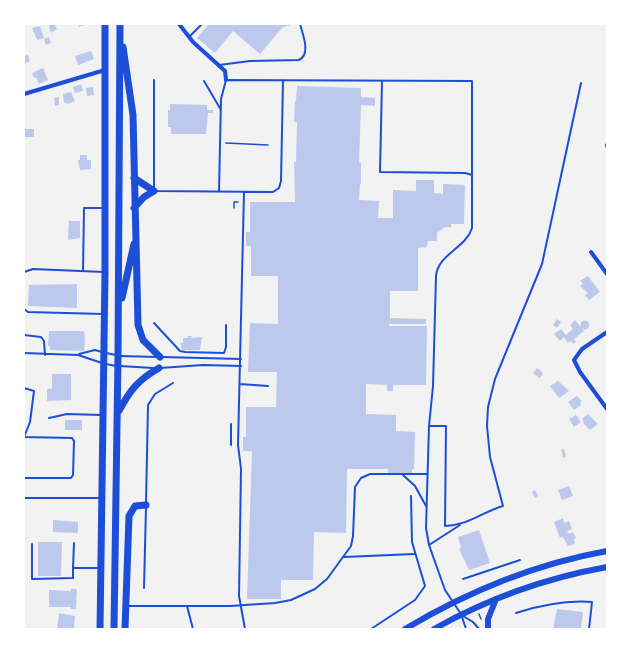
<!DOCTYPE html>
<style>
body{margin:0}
#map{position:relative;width:631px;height:653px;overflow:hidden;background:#f2f2f2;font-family:Signika,sans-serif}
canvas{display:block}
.frame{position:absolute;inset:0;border:25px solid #fff;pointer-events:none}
</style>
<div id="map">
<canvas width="631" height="653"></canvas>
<div class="frame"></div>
</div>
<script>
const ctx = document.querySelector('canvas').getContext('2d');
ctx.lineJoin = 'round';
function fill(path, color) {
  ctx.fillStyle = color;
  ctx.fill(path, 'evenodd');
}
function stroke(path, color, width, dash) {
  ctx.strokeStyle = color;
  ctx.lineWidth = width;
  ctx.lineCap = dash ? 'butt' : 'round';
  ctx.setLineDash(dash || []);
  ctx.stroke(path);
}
fill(new Path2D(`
 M54,24L57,29L51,33L49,25Z
 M78,24H87L79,27Z
 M209,24H296L283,27L260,54L233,31L215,53L197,38Z
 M40,26L44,38L37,40L32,28Z
 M49,37L51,43L46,45L44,39Z
 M91,51L94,59L78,65L75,56Z
 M28,55L30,61L24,64V56Z
 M43,68L48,80L39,84L36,77L34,78L32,73Z
 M81,84L83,91L75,93L73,87Z
 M297,86L361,88V97L375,98V106L361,105L359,163H361V184H360L359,200L379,201L378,218H393V190L416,191V180H434V193L443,194V184L465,185L464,224H451V227H445L437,233V241H428L427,247L418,248V291H390V318L426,319V324H389V326H427L426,385H393V391H387V385L366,384V414L396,415V431L415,432L414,469H412V473H388V469H347L346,533L314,532L313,580H281V599H247L252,451H243V437H246V407H276L277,372H248L250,323L278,324V276H251V246H246V232H250V202H295L294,162H296L297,122H294L295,101H296Z
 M93,87L94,95L87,96L86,88Z
 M71,92L75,101L67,104L66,102L64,103L63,94Z
 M59,97V105L55,106L54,98Z
 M170,104L207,105V110H213V113H208L206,134H171V127H168V110H170Z
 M25,129H34V137H25Z
 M80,155H87V160H91V169L80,170L78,160H80Z
 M69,221H80V238L68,240Z
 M588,276L600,292L589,300L585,295L588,293L580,286L583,284L580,281Z
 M77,284V308L28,306L29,285Z
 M557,319L561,322L557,328L553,325Z
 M575,320L584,331L574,339L576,342L573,344L571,341L568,343L564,337L560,341L554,334L561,329L566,335L573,329L570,325Z
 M580.5 325a4.5 4.5 0 1 1 9 0a4.5 4.5 0 1 1-9 0Z
 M49,331H84L85,341L84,351L50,350V346H48Z
 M188,336H192L191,338L202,337L200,350H182L180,343H183V338H188Z
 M537,368L543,373L540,378L533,373Z
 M52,374H71V400L47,401V389H52Z
 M558,381L569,391L559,398L550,386Z
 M577,396L582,401L580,403L581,405L574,410L568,402Z
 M588,414L598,424L590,430L583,423L584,422L582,419Z
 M576,415L581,422L574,427L569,419Z
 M65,420H82V430H65Z
 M564,449L566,457L563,458L561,450Z
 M569,486L573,496L562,500L558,490Z
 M535,490L538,496L535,498L532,492Z
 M563,518L564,523L569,521L572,529L567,531L569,534L573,532L576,538L574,539L575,544L568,546L563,537L560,538L554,522Z
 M53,520L78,522V533L53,532Z
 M479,530L490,563L469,570L459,549L461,548L458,537Z
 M38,542H62L61,576H38Z
 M71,589H77L76,609H71V607H49V590L71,591Z
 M557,609L583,612L581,629H553Z
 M59,613L75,616L74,629H57Z`), '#bdc9ec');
stroke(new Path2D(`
 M226,143L268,145
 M234,208V202H238
 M479,614L481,619`), '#1d4ed8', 1.5);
stroke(new Path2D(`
 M190,36L202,24
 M219,65L250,61L299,60C311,54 303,35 300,24
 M154,80V191L273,192L279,188L281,181L283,80
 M204,81L221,110
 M382,81L380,172L465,173L472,175
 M219,191L221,99L226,80L472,81V228C466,248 438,254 436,276L433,386L429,426L426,528L429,545L445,590L461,614L466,629
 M244,192L238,445L241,469L239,596L245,629
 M83,271L84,208H104
 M24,272L33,269L104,272
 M24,309L28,312L103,314
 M154,323L180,351L185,352L224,353L226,347V325
 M24,335L41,337L44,341L45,355
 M24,353L78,355L102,363
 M106,353L116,355
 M79,354L95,350L102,352
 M120,356L157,357
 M162,357L241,359
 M106,364L116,366
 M120,366L153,368
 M160,368L203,365L241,366
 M240,384L268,386
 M24,388L34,391L30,422L24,437
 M49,418L67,414L101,415
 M429,426H446L445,526C469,525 480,513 503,506L490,457L487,426L488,407L495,379L542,264L581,83
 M24,437L72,438L74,441L73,475L71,478H24
 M231,445V424
 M403,475L415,486L426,506
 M24,498H101
 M146,503L148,405L155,394L173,383
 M74,543L73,568H99
 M32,544V579L73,578V568
 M429,545L460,525
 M344,557L414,554
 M463,579L520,560
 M144,588L146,507
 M128,606H230L275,603L291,600L315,589L327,579L351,546L353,536L355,487L361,478L370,474H427
 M187,606L193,629
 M516,613C541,605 565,600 592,602L589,629
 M463,616L473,622L479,629
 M371,629L415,600L425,586L412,542L411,496`), '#1d4ed8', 2);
stroke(new Path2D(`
 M179,24L193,42L225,71L226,80
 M24,94L105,70
 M607,145V146
 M591,252L607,274
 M607,332L582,349L574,360L580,372L607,409`), '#1d4ed8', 4);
stroke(new Path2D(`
 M405,629C467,592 535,564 607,551
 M434,629C487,599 546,578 607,567
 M488,629V619L496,599`), '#1d4ed8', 6);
stroke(new Path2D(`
 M123,47L133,115L138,325L143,340L160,357
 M134,178L154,191
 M134,208L144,197L154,191
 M122,298L134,244
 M119,411C130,390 138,380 159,368
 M100,629L105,272V24
 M114,629L118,356L120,24
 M125,629L129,516L135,506L146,505`), '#1d4ed8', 7);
</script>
